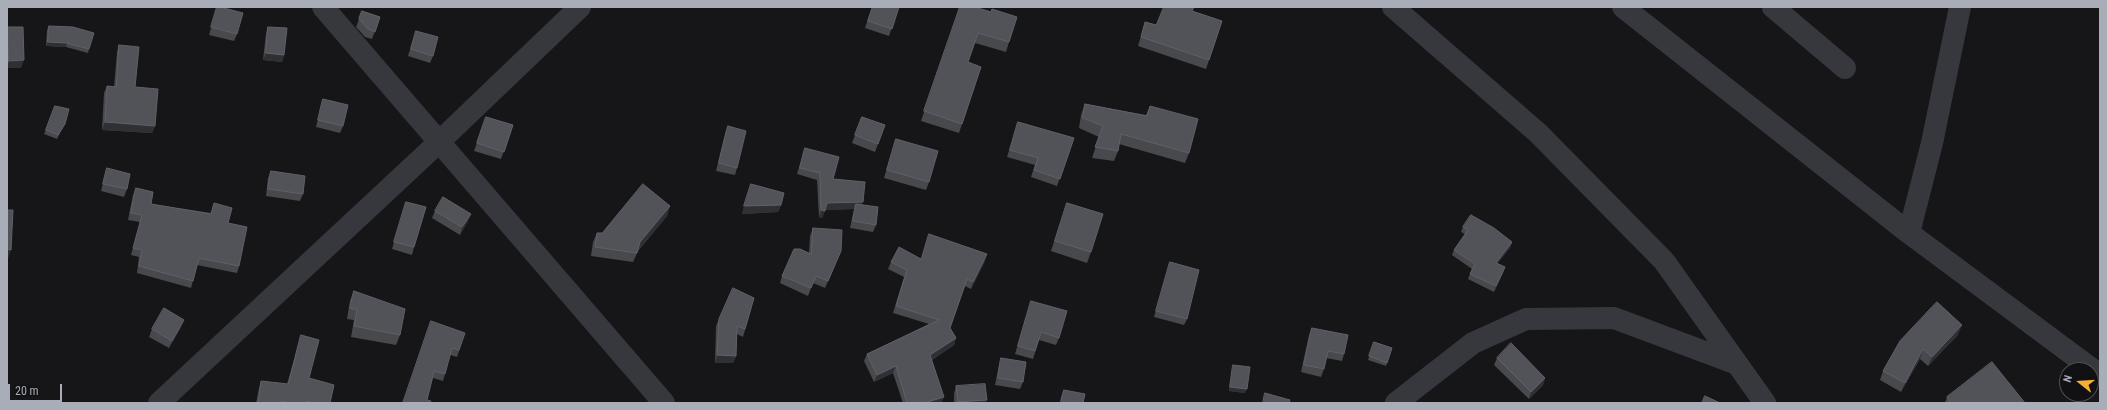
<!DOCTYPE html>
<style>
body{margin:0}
#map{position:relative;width:2107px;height:410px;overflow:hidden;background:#161618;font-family:"Roboto Condensed",sans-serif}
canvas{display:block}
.frame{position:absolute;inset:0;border:8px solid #a8adb8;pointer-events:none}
.north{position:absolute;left:2059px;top:362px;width:40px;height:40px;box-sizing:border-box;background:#111113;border:1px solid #4d4f55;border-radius:50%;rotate:287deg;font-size:11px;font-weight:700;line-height:16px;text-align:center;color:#a8adb8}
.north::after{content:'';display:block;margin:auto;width:14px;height:18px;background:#f2b134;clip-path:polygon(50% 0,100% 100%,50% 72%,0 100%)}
.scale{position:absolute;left:8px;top:384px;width:54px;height:18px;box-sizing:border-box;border:2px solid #a8adb8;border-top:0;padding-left:5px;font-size:12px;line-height:14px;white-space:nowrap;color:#a8adb8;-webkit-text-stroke:3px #111113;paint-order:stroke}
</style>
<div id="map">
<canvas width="2107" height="410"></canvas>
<div class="frame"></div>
<div class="north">N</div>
<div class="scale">20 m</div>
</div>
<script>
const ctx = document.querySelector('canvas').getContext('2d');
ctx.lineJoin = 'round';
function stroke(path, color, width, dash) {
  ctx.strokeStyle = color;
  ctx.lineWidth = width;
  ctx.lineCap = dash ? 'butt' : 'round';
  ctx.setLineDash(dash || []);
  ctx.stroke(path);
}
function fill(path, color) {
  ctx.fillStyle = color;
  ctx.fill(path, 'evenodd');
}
stroke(new Path2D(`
 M323,7L664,403
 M1393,7L1538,133L1664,261L1765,403
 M1623,7L1909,233L2100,375
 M1773,7L1845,68
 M1909,233L1932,143L1960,7
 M159,403L439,142L580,7
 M1396,403L1473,343L1526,319L1614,318L1737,364`), '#37383d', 22);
fill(new Path2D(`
 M217,7L237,34L234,41L209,35Z
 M872,7H899L889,36L865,28Z
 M960,7L1009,42L1006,52L975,43L968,62L962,124L959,133L921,121Z
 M1162,7H1194L1192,11L1209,60L1206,69L1138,46L1145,22L1156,25L1164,8Z
 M362,11L380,17L372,39L365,37L356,27Z
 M49,26L89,49L88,53L66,47L46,46L47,30Z
 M8,27L21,68H7V30Z
 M268,27L284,55L282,62L263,60L266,34Z
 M416,31L433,56L430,63L408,56Z
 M119,45L135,87L155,126L152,133L102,130L104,93L107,86L114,87L117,52Z
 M323,99L343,126L340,133L316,127Z
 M1085,104L1146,115L1150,106L1189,153L1185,163L1119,144L1118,151L1114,161L1092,158L1099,137L1079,128L1081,115Z
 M55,106L63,127L57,139L44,134Z
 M486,117L513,125L501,159L474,151Z
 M862,117L885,125L875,152L852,143Z
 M1018,122L1074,138L1057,186L1031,177L1035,165L1007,157Z
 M728,126L737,168L735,175L716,171L725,134Z
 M896,139L929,182L926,190L884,178Z
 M805,148L833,179L862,205L876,225L873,232L850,228L854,209L825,210L822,218L819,217L817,180L797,174Z
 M107,168L127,189L124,197L101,191L105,175Z
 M271,171L303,194L300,201L266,196L268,178Z
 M751,184L781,205L778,212L742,214Z
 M136,188L151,204L211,213L214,203L228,223L239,266L237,273L197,265L191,288L137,273L139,257L131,255L140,222L128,220L133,195Z
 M406,202L414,247L412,255L392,249Z
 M1067,203L1091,252L1087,263L1051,251Z
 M670,206L667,216L638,251L633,262L591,256L593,242L597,233H602Z
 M435,211L468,221L460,235L432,218Z
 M1463,227L1512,242L1510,248L1497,263L1505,267L1503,273L1494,292L1468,279L1472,269L1452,255L1454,250L1465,234L1461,232Z
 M813,228L841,251L825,288L813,283L808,296L780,283L782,276L809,253L810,236Z
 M921,259L985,261L971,289L965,286L950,328L956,338L954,345L932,360L941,403H903L893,373L874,382L864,361L867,354L929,324L893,313L904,277L888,269L891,262Z
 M1170,262L1187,319L1184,325L1154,317Z
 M354,291L400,335L396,345L351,337L354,320L347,319L350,301Z
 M754,298L743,337L737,334L736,356L733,363H715L716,326L719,319Z
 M1031,301L1059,338L1056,345L1039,340L1033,359L1015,354Z
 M181,327L169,348L149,337L152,329Z
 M1312,328L1344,354L1342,361L1326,358L1324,369L1321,377L1301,372L1309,335Z
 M465,333L457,357L450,355L443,381L433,378L427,400L403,403Z
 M301,335L309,378L330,403H256L259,388L261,381L287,384L299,343Z
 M1958,335L1928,366L1920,359L1901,392L1880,380L1883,371L1900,341Z
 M1374,342L1392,348L1386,366L1368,360Z
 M1001,358L1023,382L1020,389L995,385L999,365Z
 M1497,358L1545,378L1543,385L1529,399L1494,365Z
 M1233,365L1245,393L1229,391L1232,369Z
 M956,386L985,403H954V394Z
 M1064,390L1083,403H1060L1061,397Z
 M1947,397L2025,403H1945Z`), '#47494d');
fill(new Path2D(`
 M48,42L67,43L66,47L46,46Z
 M266,53L284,55L282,62L263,60Z
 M24,60L21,68H7L9,61Z
 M105,122L155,126L152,133L102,130Z
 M863,202L860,209L856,204L854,209L824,210L827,203Z
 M781,205L778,212L742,214L744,206Z
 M670,206L667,216L637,252L640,242Z
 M821,210L825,211L822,218L819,217Z
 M471,214L468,221L460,235L462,227Z
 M1512,242L1510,248L1494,268L1496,263Z
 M7,249L11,250L8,259H7Z
 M987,254L985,261L971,289L973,282Z
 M1505,267L1503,273L1494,292L1496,286Z
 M184,320L181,327L169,348L172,341Z
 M1962,325L1958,335L1928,366L1932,357Z
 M956,338L954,345L928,362L930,355Z
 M1923,349L1920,359L1901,392L1905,383Z
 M717,355L736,356L733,363H715Z
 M896,366L893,373L874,382L877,375Z
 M1545,378L1543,385L1529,399L1531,392Z
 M1230,387L1247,389L1245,393L1229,391Z
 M944,397L941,403H924Z
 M987,400L985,403H957L958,402Z`), '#2f3033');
const building = new Path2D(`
 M217,7H220L243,13L237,34L211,27Z
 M873,7H899L892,29L868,21Z
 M960,7H975L991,12L992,9L1017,17L1009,42L978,33L968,62L981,67L962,124L924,111Z
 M1164,7H1194L1192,11L1222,21L1209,60L1141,37L1145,22L1156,25Z
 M362,11L380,17L375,32L368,29L359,19Z
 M49,26L73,27L94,33L89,49L67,43L48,42Z
 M8,27H23L24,60L9,61Z
 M268,27L287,28L284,55L266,53Z
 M416,31L438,37L433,56L411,49Z
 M119,45L139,47L135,87L158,89L155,126L105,122L107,86L116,87Z
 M323,99L348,105L343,126L318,120Z
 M1085,104L1147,116L1150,106L1198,119L1189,153L1121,134L1118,151L1095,147L1103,126L1083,118Z
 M55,106L69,109L65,124L58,135L46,130Z
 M486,117L513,125L504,152L477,143Z
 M862,117L885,125L878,144L855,135Z
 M1018,122L1074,138L1060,179L1034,170L1038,158L1010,150Z
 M728,126L746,131L737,168L719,163Z
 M896,139L938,151L929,182L887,170Z
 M805,148L839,157L833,179L865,182L863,202L827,203L825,211L821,210L820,173L800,168Z
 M107,168L130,174L127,189L103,184Z
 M271,171L305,176L303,194L268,189Z
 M643,184L670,206L640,242L637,253L595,247L597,233H602Z
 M751,184L784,193L781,205L744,206Z
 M136,188L153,192L151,204L211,214L214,203L232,208L228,223L247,227L239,266L199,258L193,281L139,266L142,250L133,248L142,215L131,213Z
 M443,197L471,214L462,227L435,211Z
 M406,202L426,207L414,247L394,242Z
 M1067,203L1103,214L1091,252L1055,241Z
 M856,204L878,207L876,225L853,221Z
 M7,210H13L11,250L7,249Z
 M1471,215L1494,228L1512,242L1496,263L1505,267L1496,286L1470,274L1475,264L1454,250L1468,230L1463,227Z
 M813,228L842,230L841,251L828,281L816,276L811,288L782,276L794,249H800L811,254Z
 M929,234L987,254L973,282L967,279L950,328L956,338L930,355L944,397L924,403H907L896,366L877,375L867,354L939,320L896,306L907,270L891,262L899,247L921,259Z
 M1170,262L1199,270L1187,319L1156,311Z
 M733,288L754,298L745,329L737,326L736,356L717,355L719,319Z
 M354,291L405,309L400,335L354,326L357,310L350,308Z
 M1031,301L1067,311L1059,338L1041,332L1035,351L1018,346Z
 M1937,302L1962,325L1932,357L1923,349L1905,383L1883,371L1900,341Z
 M164,308L184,320L172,341L152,329Z
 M431,321L465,333L459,350L452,348L445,374L434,371L427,400L431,401L430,403H403Z
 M1312,328L1348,335L1344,354L1328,351L1324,369L1304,365Z
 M301,335L319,340L309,378L334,385L330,403H312L306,401L305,403H291L281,401V403H258L261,381L288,384Z
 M1374,342L1392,348L1387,363L1369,356Z
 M1511,343L1545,378L1531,392L1497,358Z
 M1001,358L1026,362L1023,382L998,378Z
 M1992,362L2025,403H1951L1947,397Z
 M1233,365L1250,367L1247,389L1230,387Z
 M985,384L987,400L958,402L956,386Z
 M1064,390L1085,394L1083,403H1061Z
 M1265,393L1290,400L1289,403H1263Z
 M1705,396L1720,403H1702Z`);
fill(building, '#525359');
stroke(building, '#5f6168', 1);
</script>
